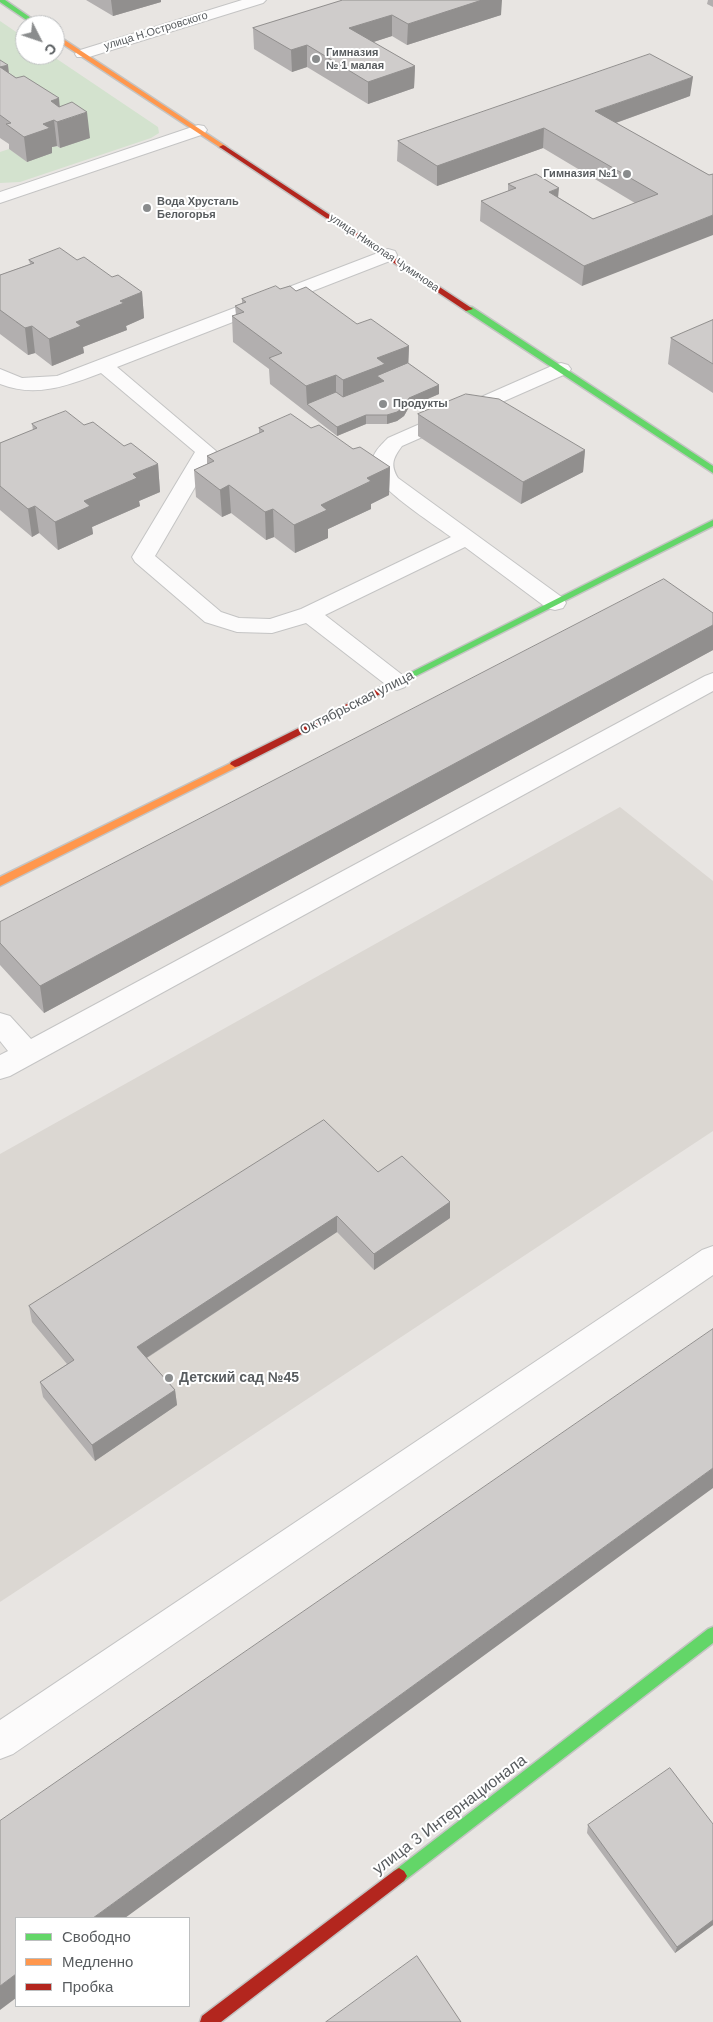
<!DOCTYPE html>
<meta charset="utf-8">
<style>
body{margin:0}
#map{position:relative;width:713px;height:2022px;overflow:hidden;background:#e8e5e2;font-family:Helvetica,sans-serif}
canvas{display:block}
.legend{position:absolute;left:15px;top:1917px;width:175px;height:90px;box-sizing:border-box;background:#fff;border:1px solid #bcbebf;margin:0;padding:6px 9px;list-style:none;font-size:15px;color:#585c5f}
.legend li{display:flex;align-items:center;gap:10px;height:25px}
.legend b{width:25px;border:1px solid #bcbebf}
.north{position:absolute;left:15px;top:15px;width:50px;height:50px;box-sizing:border-box;background:#fff;border:1px solid #bcbebf;border-radius:50%;rotate:131deg;font-size:14px;font-weight:700;line-height:20px;text-align:center;color:#585c5f}
.north::after{content:'';display:block;margin:auto;width:18px;height:22px;background:#8a8c8d;clip-path:polygon(50% 0,100% 100%,50% 72%,0 100%)}
</style>
<div id="map">
<canvas width="713" height="2022"></canvas>
<ul class="legend">
<li><b style="height:6px;background:#63d668"></b>Свободно</li>
<li><b style="height:6px;background:#ff974d"></b>Медленно</li>
<li><b style="height:6px;background:#b3261e"></b>Пробка</li>
</ul>
<div class="north">С</div>
</div>
<script>
const ctx = document.querySelector('canvas').getContext('2d');
ctx.lineJoin = 'round';
function fill(path, color) {
  ctx.fillStyle = color;
  ctx.fill(path, 'evenodd');
}
function stroke(path, color, width, dash) {
  ctx.strokeStyle = color;
  ctx.lineWidth = width;
  ctx.lineCap = dash ? 'butt' : 'round';
  ctx.setLineDash(dash || []);
  ctx.stroke(path);
}
function drawText(font, color, halo, rows, align = 'center') {
  ctx.font = font + ' Helvetica,sans-serif';
  ctx.lineWidth = 4;
  ctx.setLineDash([]);
  ctx.textBaseline = 'middle';
  ctx.strokeStyle = halo;
  ctx.fillStyle = color;
  for (const [text, x, y, turn = 0] of rows) {
    ctx.save();
    ctx.translate(x, y);
    ctx.rotate((+turn || 0) * Math.PI / 180);
    ctx.textAlign = isNaN(turn) ? turn : align;
    if (halo) ctx.strokeText(text, 0, 0);
    ctx.fillText(text, 0, 0);
    ctx.restore();
  }
}
fill(new Path2D(`
 M620,807L713,881V1131L0,1602V1154Z`), '#dbd7d2');
fill(new Path2D(`
 M0,21L25,38V55H51L158,127L159,133L151,138L20,182L0,183V152L9,149L28,162L46,149L57,146L60,148L89,137L0,82Z`), '#d3e2ce');
const lane = new Path2D(`
 M242,0H266L263,3L89,57H77L75,54L77,51Z
 M198,125L204,126L207,130L204,134L0,203V192Z
 M388,249L395,251L397,255L395,259L117,367L216,451L155,556L221,612L239,618L270,619L301,609L451,537C435,525 374,486 372,468C370,455 380,446 388,438L554,365L561,363L568,365L571,369L568,373L402,446C393,458 390,465 398,478L563,598L566,603L563,608L555,610L547,608L465,547L325,615L405,677L409,682L405,687L397,690L389,687L306,623L272,633L237,632L205,622L135,562L132,557L195,452L101,373C67,386 35,398 0,384V369L22,378L57,376Z
 M713,673V691L10,1076L0,1079V1055L8,1051L0,1041V1013L10,1016L31,1039L705,676Z
 M713,1246V1275L13,1754L0,1759V1720L702,1250Z`);
const fast = new Path2D(`
 M0,0H5L41,25H34L0,2Z
 M466,307H472L713,466V473L466,311Z
 M713,520V526L394,687H388L386,685Z
 M713,1627V1643L404,1881L399,1884L394,1881L391,1876L394,1871L708,1629Z`);
const slow = new Path2D(`
 M55,34L57,35L227,147L221,148L55,39Z
 M235,761L239,762L240,764L239,766L0,886V877Z`);
const jam = new Path2D(`
 M223,145L225,146L473,309L466,311L221,148L219,147Z
 M391,682L394,683L396,685L394,687L239,766L235,767L230,764L231,762Z
 M399,1868L404,1871L407,1876L404,1881L221,2022H200L202,2016L394,1871Z`);
stroke(lane, '#c4c4c4', 2);
stroke(fast, '#c4c4c3', 3);
stroke(slow, '#c4c4c3', 3);
stroke(jam, '#c4c4c3', 3);
fill(lane, '#fcfbfb');
fill(fast, '#63d668');
fill(slow, '#ff974d');
fill(jam, '#b3261e');
fill(new Path2D(`
 M86,0H161V2L113,16Z
 M343,0L501,15L407,45L392,36L373,42L415,66L414,88L368,104L307,67L292,72L254,49L253,28Z
 M708,0H713V7L707,4Z
 M0,60L9,73L60,106L90,138L60,148L57,146L52,147V153L27,162L9,149V144L0,138Z
 M690,96L616,123L709,175L582,286L480,221L481,201L508,191V184L558,197L593,219L635,203L543,148L437,186L397,161L398,141Z
 M29,260H77L142,292L144,318L126,326L127,330L83,347L84,353L52,366L35,353L28,355L0,334V275L30,264Z
 M280,289L296,291L357,324L409,346L408,363L439,385V394L409,407L404,416L397,421L387,424H366L337,436L270,384L269,369L233,342L232,316L236,315L235,306L242,303V299Z
 M713,320V393L668,364L671,338Z
 M418,414L585,450L583,472L521,504L418,436Z
 M32,424L84,425L158,464L160,492L139,501L140,506L92,527L93,534L58,550L39,533L32,537L0,510V443L33,430Z
 M259,428H311L390,467L389,495L371,504V509L328,529V538L295,553L274,537L266,540L231,513L222,517L196,497L194,470L207,464V456L259,434Z
 M713,613V650L44,1013L0,965V922Z
 M378,1172L450,1202V1218L374,1270L337,1232L147,1358L175,1390L177,1405L95,1461L43,1397L40,1382L67,1364L32,1322L29,1306Z
 M713,1824V1925L675,1953L587,1833L588,1825Z`), '#b2afaf');
fill(new Path2D(`
 M111,0H161V2L113,16Z
 M480,0H502L501,15L407,45L408,24Z
 M392,15V36L349,50V28Z
 M307,45V67L292,72L291,50Z
 M8,65L11,90L0,67Z
 M415,66L414,88L368,104V82Z
 M693,77L690,96L593,131L595,111Z
 M59,98L61,121L87,112L90,138L60,148L57,122L54,120L57,146L52,147V153L27,162L24,137L43,124L51,101Z
 M544,128L543,148L437,186V166Z
 M559,188L557,208L549,192Z
 M713,215V235L582,286L584,266Z
 M142,292L144,318L126,326L127,330L83,347L84,353L52,366L49,339L76,322L120,301Z
 M32,326L35,353L28,355L25,328Z
 M409,346L408,372L343,406V380L377,358Z
 M336,375V401L307,404L306,386Z
 M439,385V394L409,407L404,416L397,421L387,424V415L409,398Z
 M366,415V424L337,436V427Z
 M585,450L583,472L521,504L523,482Z
 M158,464L160,492L139,501L140,506L92,527L93,534L58,550L55,522L84,501L133,474Z
 M390,467L389,495L371,504V509L328,529V538L295,553L294,525L321,505L367,478Z
 M229,485L231,513L222,517L220,490Z
 M35,506L39,533L32,537L28,509Z
 M273,509L274,537L266,540L265,512Z
 M713,625V650L44,1013L40,986Z
 M450,1202V1218L374,1270V1254Z
 M337,1216V1232L140,1362L137,1347Z
 M175,1390L177,1405L95,1461L92,1445Z
 M713,1468V1488L125,1918H93Z
 M713,1920V1925L675,1953L677,1947Z
 M16,1974V1998L0,2010V1986Z`), '#918f8e');
const building = new Path2D(`
 M343,0H482L408,24L392,15L349,28L415,66L368,82L307,45L291,50L253,28Z
 M650,54L693,77L595,111L709,175L713,174V215L584,266L481,201L516,188L508,184L536,174L559,188L549,192L593,219L658,194L544,128L437,166L398,141Z
 M0,60L8,65L0,67Z
 M0,67L16,78L24,76L59,98L51,101L59,107L72,102L87,112L57,122L54,120L43,124L50,128L24,137L6,124L11,123L0,115Z
 M60,248L77,260L84,257L112,277L118,275L142,292L120,301L124,303L76,322L81,326L49,339L32,326L25,328L0,310V275L34,263L29,260Z
 M276,286L280,289L290,286L296,291L306,287L357,324L371,319L409,346L377,358L385,364L343,380L336,375L306,386L269,358L282,353L232,316L244,312L235,306L246,302L242,299Z
 M713,320V364L671,338Z
 M408,363L439,385L409,398L404,407L397,412L387,415H366L337,427L307,404L336,392L343,397L384,381L377,376Z
 M466,394L499,399L585,450L523,482L418,414Z
 M66,411L84,425L93,422L124,446L131,443L158,464L133,474L137,478L84,501L90,506L55,522L35,506L28,509L0,486V443L37,428L32,424Z
 M291,414L311,428L319,425L353,449L360,447L390,467L367,478L371,481L321,505L327,510L294,525L273,509L265,512L229,485L220,490L194,470L214,461L207,456L264,431L259,428Z
 M664,579L713,613V625L40,986L0,943V922Z
 M324,1120L378,1172L402,1156L450,1202L374,1254L337,1216L137,1347L175,1390L92,1445L40,1382L74,1360L29,1306Z
 M713,1329V1468L93,1918H16V1974L0,1986V1821Z
 M670,1768L713,1824V1920L677,1947L588,1825Z
 M417,1956L461,2022H326Z`);
fill(building, '#cfcccb');
stroke(building, '#918f8e', 1);
for (const [x, y, r, color] of [
 [316,59,5,"#8a8c8d"],
 [627,174,5,"#8a8c8d"],
 [147,208,5,"#8a8c8d"],
 [383,404,5,"#8a8c8d"],
 [169,1378,5,"#8a8c8d"]
]) {
  const dot = new Path2D();
  dot.arc(x, y, r, 0, 2 * Math.PI);
  ctx.fillStyle = color;
  ctx.fill(dot);
  stroke(dot, '#fff', 2);
}
drawText('11px', '#585c5f', '#fff', [
 ["улица Н.Островского",156,31,-17],
 ["улица Николая Чумичова",384,253,34]
]);
drawText('bold 11px', '#585c5f', '#fff', [
 ["Гимназия",326,53],
 ["№ 1 малая",326,66],
 ["Гимназия №1",617,174,"right"],
 ["Вода Хрусталь",157,202],
 ["Белогорья",157,215],
 ["Продукты",393,404]
], 'left');
drawText('14px', '#585c5f', '#fff', [
 ["Октябрьская улица",357,703,-27]
]);
drawText('bold 14px', '#585c5f', '#fff', [
 ["Детский сад №45",179,1378]
], 'left');
drawText('16px', '#585c5f', '#fff', [
 ["улица 3 Интернационала",450,1815,-37]
]);
</script>
